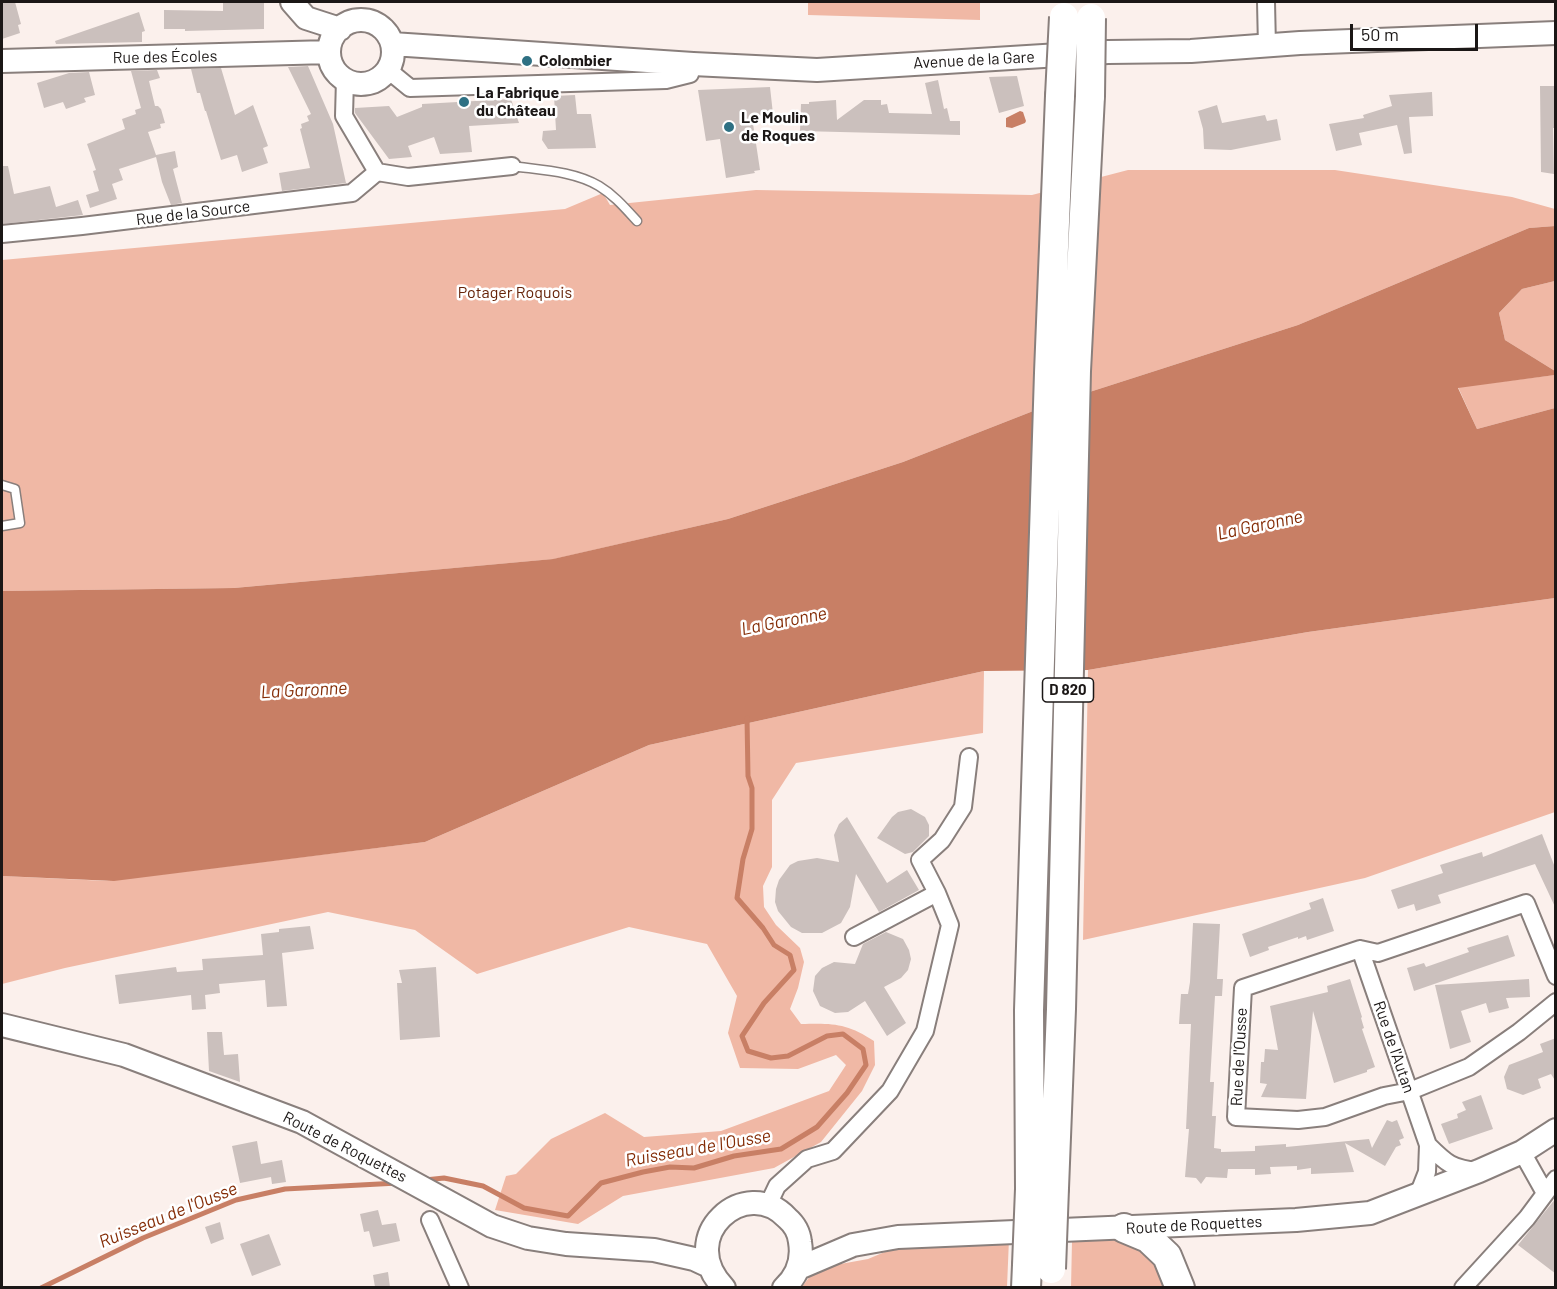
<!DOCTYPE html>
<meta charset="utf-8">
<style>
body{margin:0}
#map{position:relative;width:1557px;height:1289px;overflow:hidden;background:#fbf0ec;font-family:Barlow,sans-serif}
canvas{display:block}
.frame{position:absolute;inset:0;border:3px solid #1b1716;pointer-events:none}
.scale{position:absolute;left:1350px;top:24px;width:128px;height:27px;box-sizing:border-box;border:3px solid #1b1716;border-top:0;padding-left:8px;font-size:18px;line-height:21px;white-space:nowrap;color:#1b1716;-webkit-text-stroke:4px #fff;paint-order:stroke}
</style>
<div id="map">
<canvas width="1557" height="1289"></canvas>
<div class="frame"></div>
<div class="scale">50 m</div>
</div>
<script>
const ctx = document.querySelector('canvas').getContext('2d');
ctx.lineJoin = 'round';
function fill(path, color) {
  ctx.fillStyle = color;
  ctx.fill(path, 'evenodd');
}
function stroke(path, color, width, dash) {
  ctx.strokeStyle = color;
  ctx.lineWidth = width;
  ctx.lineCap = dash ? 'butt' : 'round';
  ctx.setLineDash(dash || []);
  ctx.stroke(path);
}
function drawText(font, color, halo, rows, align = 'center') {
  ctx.font = font + ' Barlow,sans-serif';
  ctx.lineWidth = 5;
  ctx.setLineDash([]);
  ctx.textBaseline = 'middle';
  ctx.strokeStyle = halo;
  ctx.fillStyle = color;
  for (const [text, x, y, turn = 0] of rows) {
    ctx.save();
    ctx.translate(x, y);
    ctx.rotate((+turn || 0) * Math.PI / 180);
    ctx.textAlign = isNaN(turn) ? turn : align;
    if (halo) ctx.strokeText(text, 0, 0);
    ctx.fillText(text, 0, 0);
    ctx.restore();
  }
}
fill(new Path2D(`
 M808,2H980V20L808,15Z
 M1128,170H1335L1512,197L1555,209V226L1529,228L1298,325L1046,406L903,462L728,519L554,559L234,588L2,591V260L565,209L603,193L610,205L756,190L1032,195Z
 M1555,281V371L1505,340L1499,313L1522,289Z
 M1555,375V408L1477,429L1458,387Z
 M1555,598V812L1365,878L1083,940L1088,670L1308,632Z
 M984,671L983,733L796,763L772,800V867L763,886L764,907L776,925L800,948L804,962L798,988L790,1009L801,1024C832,1023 847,1023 874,1041L875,1065L862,1091L821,1142L774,1168L623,1196L578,1224L495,1210L506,1176L516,1174L551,1139L605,1113L644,1137L721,1131L829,1091L846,1065L836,1055L798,1069L740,1068L728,1033L737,996L707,944L629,927L477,974L415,930L328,912L65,968L2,984V876L107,881L425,842L649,745Z
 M1009,1239L1007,1287L801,1288L811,1275L824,1267L868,1259L899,1246Z
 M1121,1240L1149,1252L1170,1288H1071L1072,1241Z`), '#f0b8a5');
fill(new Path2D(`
 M1020,111L1023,112L1026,121L1025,123L1012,128L1006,127V118Z
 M1555,226V281L1522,289L1499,313L1505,340L1555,371V375L1458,388L1477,429L1555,408V598L1308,632L1088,670L984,671L649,745L425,842L114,881L2,876V591L234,588L553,559L728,519L903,462L1046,406L1298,325L1529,228Z`), '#c87f65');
stroke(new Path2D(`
 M425,1180L444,1178L483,1186L524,1208L568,1216L601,1183L643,1172L670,1167L694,1168L734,1156L781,1149L817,1127L847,1093L866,1065L863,1049L843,1034L827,1036L788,1056L771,1058L748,1051L742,1036L764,1003L794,970L790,955L774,945L763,928L737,898L743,859L752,829V788L748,776L747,718
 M41,1288L143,1238L236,1200L285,1189L398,1183`), '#c87f65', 5);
fill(new Path2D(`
 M2,2H15L21,24L18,25L20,33L2,39Z
 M264,2V29L185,31V29H164V10L223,11V3Z
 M139,12L145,31L142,32V42L56,44L55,41Z
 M308,66L333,124L346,183L282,191L279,173L310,168L300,129L302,128L301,124L309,121L307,116L311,114L288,67Z
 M221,68L235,115L253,105L268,146L263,148L268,163L242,172L237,155L221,160L206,111H205L200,93H197L191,69Z
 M157,70L160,78L149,81L155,106H158L161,109L165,123L160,124L161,128L148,132L156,155L175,151L178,167L173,169L182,203L171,205L162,182L156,157L119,169L123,180L112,184L117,199L90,208L86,195L99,191L93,171L96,170L87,144L125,129L122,119L136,114L135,110L141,108L131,71Z
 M89,72L95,95L84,98L86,102L66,109L63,102L44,108L37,83L69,73Z
 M1017,76L1024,106L999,113L989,77Z
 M938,80L944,109L947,108L950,121H960V135L800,131L801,104H809V102L836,100L837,120L864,100H881V105L887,104L889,113L932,114L925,83Z
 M1540,86H1556V128H1553L1554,174L1541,172Z
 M770,87L773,114L752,117L760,170L754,171L755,173L726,178L720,139L706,141L698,90Z
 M1432,92L1433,116L1409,117L1412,153L1404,154L1397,125L1359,133L1362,145L1336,151L1329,124L1364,118L1363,115L1392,106L1389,95Z
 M575,95L577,114H591L596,148L548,149L542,140L543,131L556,130L554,96Z
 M511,99L519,123L469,126L472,152L440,154L434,137L408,146L412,157L389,159L355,113V108L389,106L397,117L422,107V104Z
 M1217,105L1222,123L1265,115L1267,121L1277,119L1281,140L1231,150L1204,149L1203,129L1198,111Z
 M2,166H8L14,194L50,186L56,207L78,200L83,215L2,224Z
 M911,809L925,817L929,825V836L913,852L905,854L877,838L892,817L898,812Z
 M847,817L887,883L907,870L919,890L879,912L856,874L850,907L841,923L822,933H802L791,927L778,911L775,902L776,889L779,880L790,865L798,861L817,858L839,862L834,835L839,824Z
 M1542,834L1556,870V909L1535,864L1438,895L1441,903L1416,911L1414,904L1398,909L1391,890L1443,873L1440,865L1482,852L1483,857Z
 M1323,898L1334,931L1307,940L1306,936L1298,939V937L1268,947L1269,950L1250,957L1242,934L1311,909L1309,903Z
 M1193,923L1220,924L1217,979H1223L1222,996H1215L1210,1082H1214L1212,1116H1216L1214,1148L1221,1149V1152L1255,1151V1146L1286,1144V1147L1369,1139L1372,1148L1387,1120L1392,1122L1397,1120L1404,1138L1399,1140L1401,1145L1396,1147L1385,1166L1345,1143L1354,1172L1311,1174V1168L1297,1170V1166L1270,1167L1271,1174L1255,1175V1169H1228L1227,1178L1206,1177L1201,1184L1196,1178L1185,1177L1189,1129H1186L1191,1024H1179L1181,994H1188L1190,982Z
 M310,926L314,949L282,953L287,1006L267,1007L265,980L219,984L220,993L205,995L206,1009L192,1010L191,995L119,1004L115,975L176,967L177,972L203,970L202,959L263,955L261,934L279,932V929Z
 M886,932L903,939L909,950L911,959L908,970L901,978L884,987L906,1023L887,1036L865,1001L848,1012L835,1013L820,1006L813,991L815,976L822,968L834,962L855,964L863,944Z
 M1508,935L1515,956L1414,991L1407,968L1424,963L1426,967L1469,952L1467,948Z
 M436,967L440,1037L400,1040L397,983H402L399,970Z
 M1350,979L1362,1017L1361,1018L1364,1028L1362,1029L1375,1067L1367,1070V1072L1334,1083L1313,1011L1306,1099L1261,1097L1267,1084L1260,1083L1261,1062H1264L1265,1049L1278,1050L1270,1006L1328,992L1327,986Z
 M1529,979L1530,997L1506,998L1509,1008L1489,1013L1486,1003L1461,1011L1471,1042L1450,1049L1435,985Z
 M207,1032H222L224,1055L238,1054L240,1082L209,1071Z
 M1556,1038V1082L1551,1074L1538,1079L1541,1088L1523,1095L1507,1089L1504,1077L1509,1065L1543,1052L1540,1044Z
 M1481,1095L1493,1129L1449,1144L1441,1124L1458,1118L1457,1114L1466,1110L1462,1102Z
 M257,1141L261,1164L282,1160L286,1182L272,1184L271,1177L240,1183L232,1146Z
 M1556,1198V1274L1518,1245Z
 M378,1210L382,1225L396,1223L400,1241L373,1247L369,1231L364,1232L360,1214Z
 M220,1222L224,1239L211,1244L205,1227Z
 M269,1234L281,1265L252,1276L240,1244Z
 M388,1272L390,1287H375L373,1275Z`), '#cbc0bd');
const lane = new Path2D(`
 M512,166C540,170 574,171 599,186C614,195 625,208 637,221
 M2,485L15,489L20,523L2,526`);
const street = new Path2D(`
 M1266,2L1267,47
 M388,70L410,88L666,80L690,74L693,64
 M345,79L344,116L377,172
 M377,172L408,177L512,166
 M2,234L82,226L352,193L377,172
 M854,937L937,893
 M1360,949L1428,1145L1427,1172L1418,1195
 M1556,976L1526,903L1378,953L1360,949L1243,988L1236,1117L1298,1120L1325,1117L1384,1096L1410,1091L1469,1067L1519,1032L1556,1002
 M1428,1145C1446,1163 1452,1169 1479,1171
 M1522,1152L1545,1193
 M768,1205L777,1186L807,1159L833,1151L890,1091L925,1031L950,925L937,893L920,860L942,840L963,807L969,757
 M430,1220L460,1288
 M1463,1288L1527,1218L1556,1179`);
const secondary = new Path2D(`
 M292,2L306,18L340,29
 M329 52a32 32 0 1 1 64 0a32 32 0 1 1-64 0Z
 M392,44L693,64L817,70L1108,52L1191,51L1300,43L1556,33
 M2,61L329,52
 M2,1025L124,1055L302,1122L492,1226L528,1238L566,1244L654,1250L694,1259L709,1266
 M799,1268L853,1245L898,1237L1296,1220L1370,1213L1479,1171L1522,1152L1556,1130
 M724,1288C674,1236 746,1174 787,1218C794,1224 799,1232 800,1242C803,1260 798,1275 784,1288`);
const highway = new Path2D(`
 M1054,1188L1061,1009L1076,371L1090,96
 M1030,1189L1029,1010L1049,373L1060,96
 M1124,1228L1148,1238L1167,1256L1180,1288
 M1026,1288L1027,1265`);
stroke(lane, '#897f7c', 11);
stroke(street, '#897f7c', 20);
stroke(secondary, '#897f7c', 26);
stroke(highway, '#897f7c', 32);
stroke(lane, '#fff', 8);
stroke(street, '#fff', 16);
stroke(secondary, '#fff', 22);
stroke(highway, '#fff', 28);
const highwayBridge = new Path2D(`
 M1060,96L1064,17
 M1090,96L1091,18
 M1027,1265L1030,1189
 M1051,1269L1054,1188`);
stroke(highwayBridge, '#897f7c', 32, []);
stroke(highwayBridge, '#fff', 28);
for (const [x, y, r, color] of [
 [527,61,6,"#2e7083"],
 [464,102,6,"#2e7083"],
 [729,127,6,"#2e7083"]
]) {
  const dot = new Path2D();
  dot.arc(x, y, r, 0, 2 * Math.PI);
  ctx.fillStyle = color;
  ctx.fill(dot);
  stroke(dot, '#fff', 2);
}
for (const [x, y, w] of [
 [1068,690,51]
]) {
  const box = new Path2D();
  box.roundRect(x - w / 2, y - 12, w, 24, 4.5);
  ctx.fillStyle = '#fff';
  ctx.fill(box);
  stroke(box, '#1b1716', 1.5);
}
drawText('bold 15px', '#1b1716', null, [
 ["D 820",1068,690]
]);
drawText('16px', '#1b1716', '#fff', [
 ["Rue des Écoles",165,57,-1],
 ["Avenue de la Gare",974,60,-3],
 ["Rue de la Source",193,213,-7],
 ["Rue de l'Autan",1394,1047,71],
 ["Rue de l'Ousse",1239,1057,-87],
 ["Route de Roquettes",345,1147,27],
 ["Route de Roquettes",1194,1225,-3]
]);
drawText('bold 16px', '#1b1716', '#fff', [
 ["Colombier",539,61],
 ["La Fabrique",476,93],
 ["du Château",476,111],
 ["Le Moulin",741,118],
 ["de Roques",741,136]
], 'left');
drawText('16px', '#662308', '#fff', [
 ["Potager Roquois",515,293]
]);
drawText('italic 18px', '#842c06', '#fff', [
 ["La Garonne",1260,525,-12],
 ["La Garonne",784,621,-11],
 ["La Garonne",304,690,-3],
 ["Ruisseau de l'Ousse",698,1148,-10],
 ["Ruisseau de l'Ousse",168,1215,-22]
]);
</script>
